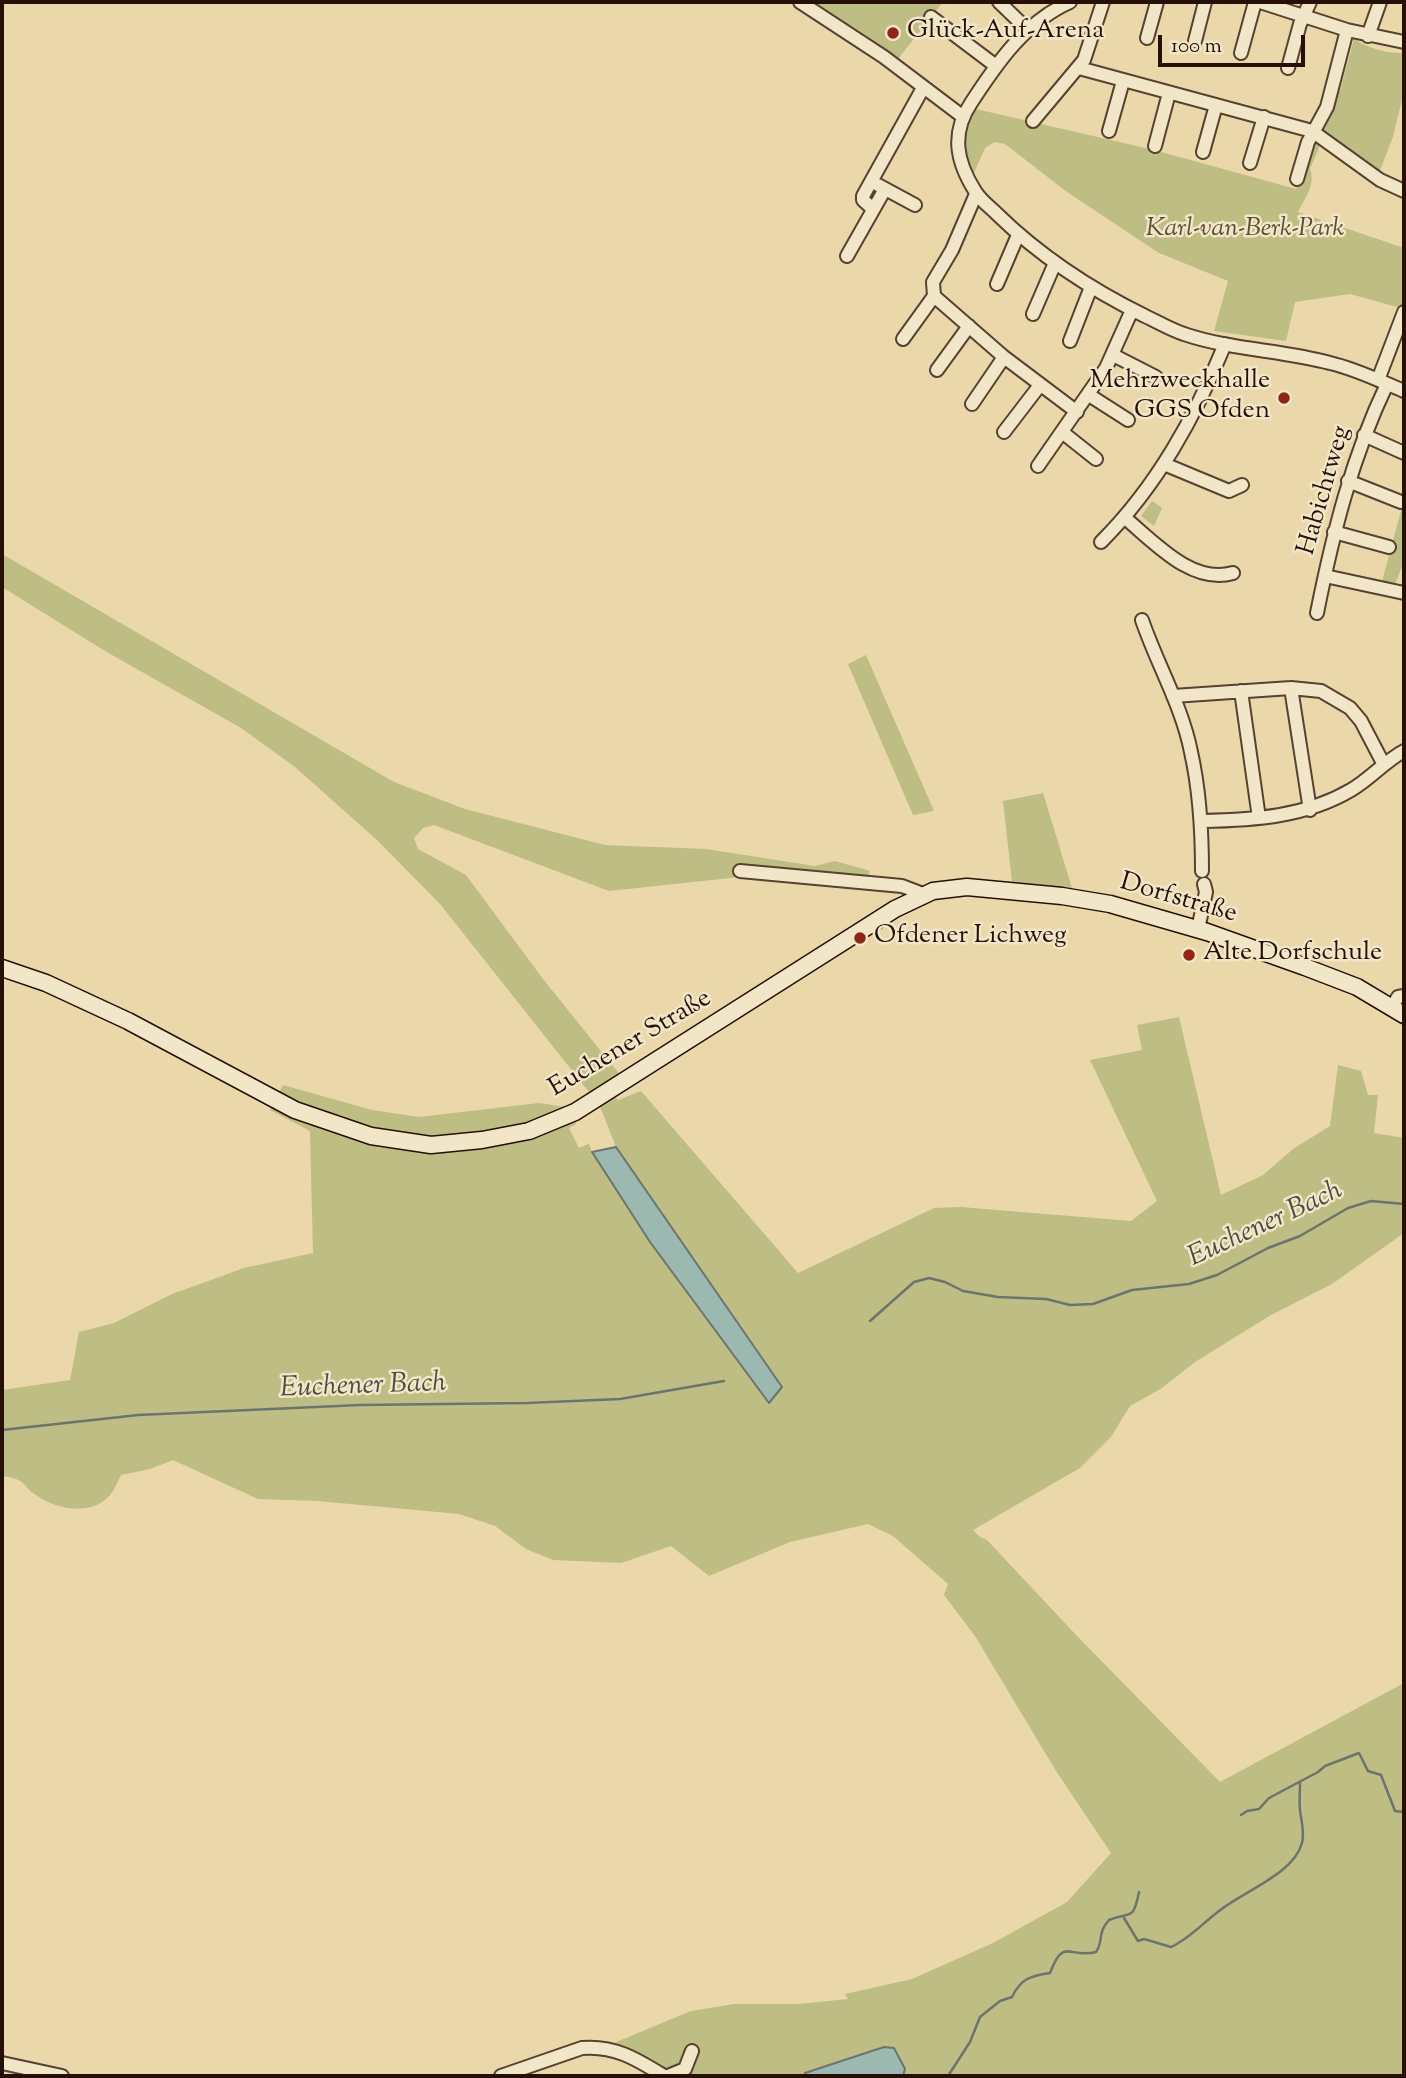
<!DOCTYPE html>
<meta charset="utf-8">
<style>
body{margin:0}
#map{position:relative;width:1406px;height:2078px;overflow:hidden;background:#ebd8aa;font-family:"Sorts Mill Goudy",serif}
canvas{display:block}
.frame{position:absolute;inset:0;border:4px solid #260f07;pointer-events:none}
.scale{position:absolute;left:1158px;top:35px;width:147px;height:32px;box-sizing:border-box;border:4px solid #260f07;border-top:0;padding-left:9px;font-size:21px;line-height:24px;white-space:nowrap;color:#260f07;-webkit-text-stroke:5px #f2e6c8;paint-order:stroke}
</style>
<div id="map">
<canvas width="1406" height="2078"></canvas>
<div class="frame"></div>
<div class="scale">100 m</div>
</div>
<script>
const ctx = document.querySelector('canvas').getContext('2d');
ctx.lineJoin = 'round';
function fill(path, color) {
  ctx.fillStyle = color;
  ctx.fill(path, 'evenodd');
}
function stroke(path, color, width, dash) {
  ctx.strokeStyle = color;
  ctx.lineWidth = width;
  ctx.lineCap = dash ? 'butt' : 'round';
  ctx.setLineDash(dash || []);
  ctx.stroke(path);
}
function drawText(font, color, halo, rows, align = 'center') {
  ctx.font = font + ' "Sorts Mill Goudy",serif';
  ctx.lineWidth = 5;
  ctx.setLineDash([]);
  ctx.textBaseline = 'middle';
  ctx.strokeStyle = halo;
  ctx.fillStyle = color;
  for (const [text, x, y, turn = 0] of rows) {
    ctx.save();
    ctx.translate(x, y);
    ctx.rotate((+turn || 0) * Math.PI / 180);
    ctx.textAlign = isNaN(turn) ? turn : align;
    if (halo) ctx.strokeText(text, 0, 0);
    ctx.fillText(text, 0, 0);
    ctx.restore();
  }
}
fill(new Path2D(`
 M806,2H943L894,64Z
 M1354,39C1371,49 1384,53 1404,53V91L1393,137L1377,178L1323,138L1310,169C1316,184 1305,198 1298,212L1404,248V309L1350,294L1295,302L1286,341L1214,331L1228,281L1159,253L1067,192L1005,144L995,142L985,148L974,173C962,152 962,129 976,109L1154,150L1296,189L1341,87Z
 M1404,500V561L1394,587L1381,585Z
 M1152,501L1162,508L1154,526L1141,516Z
 M2,554L394,782L465,809L605,845L706,849L815,866L835,861L870,871L863,889L740,877L609,891L434,825L423,828L414,838L418,849L466,875L543,979L621,1076L593,1097L440,904L377,840L295,767L241,728L105,651L2,587Z
 M866,655L934,811L913,815L848,664Z
 M1043,793L1072,888L1012,882L1003,801Z
 M1179,1017L1221,1195L1263,1175L1293,1149L1330,1126L1338,1065L1361,1071L1368,1095H1378L1374,1133L1404,1138V1233L1332,1284L1271,1315L1195,1362L1162,1388L1130,1406L1111,1437L1080,1468L973,1530L980,1537L987,1540L1078,1637L1220,1782L1404,1683V2076H660L609,2045L691,2011L734,2004H799L848,1999L845,1994L912,1979L995,1942L1067,1902L1111,1853L1056,1771L975,1636L944,1595L948,1584L893,1536L868,1524L790,1542L709,1576L671,1546L621,1563L553,1560L526,1549L495,1526L459,1514L317,1501L258,1499L173,1460L150,1469L121,1475C118,1481 115,1489 110,1495C92,1516 59,1510 39,1497C19,1485 30,1480 2,1476V1390L70,1380L79,1332L114,1323L172,1294L244,1268L313,1253L310,1131L270,1110L283,1085L372,1110L419,1117L539,1103L572,1108L576,1124L569,1128L579,1148L589,1144L592,1152L782,1386L616,1147L599,1104L614,1095L618,1100L641,1091L798,1273L934,1208L961,1207L1131,1221L1157,1201L1090,1060L1142,1050L1137,1025Z`), '#bdbd84');
const water = new Path2D(`
 M616,1147L782,1387L769,1403L650,1242L592,1152Z
 M884,2047L894,2048L905,2069L903,2076H804L805,2073Z`);
fill(water, '#9bb8b1');
stroke(water, '#6c746d', 2);
stroke(new Path2D(`
 M870,1321L914,1282L929,1278L945,1282L963,1291L998,1297L1046,1299L1070,1305L1093,1304L1132,1290L1189,1284L1217,1275L1268,1248L1300,1236L1348,1208L1371,1201L1404,1204
 M2,1430L138,1415L360,1405L527,1403L620,1399L724,1381
 M1241,1815L1247,1811L1259,1809L1269,1798L1318,1772L1325,1766L1359,1753L1368,1771L1381,1775L1395,1811L1404,1812
 M1124,1918L1138,1941L1144,1939L1171,1947C1189,1939 1203,1923 1219,1911C1242,1892 1294,1874 1302,1843C1305,1831 1301,1821 1300,1810C1299,1801 1300,1792 1300,1783
 M948,2076L970,2042L980,2017L1000,2001L1012,1997C1021,1978 1031,1976 1050,1973C1064,1936 1069,1959 1096,1952C1104,1940 1097,1933 1109,1920C1131,1911 1133,1922 1139,1892`), '#6c746d', 2.5);
const minor = new Path2D(`
 M800,2L884,57L962,116
 M999,2L1027,29
 M1070,2C1025,22 997,63 971,103C951,133 956,161 975,191C980,200 990,207 997,214C1040,256 1092,290 1145,316C1158,322 1171,330 1184,334C1231,350 1282,350 1330,363C1356,369 1380,381 1404,391
 M1260,2L1347,30L1404,42
 M931,17L996,66
 M1368,36L1380,2
 M1147,38L1157,2
 M1195,41L1205,2
 M1241,53L1255,2
 M1079,68L1312,131L1380,180L1404,191
 M1288,68L1300,24L1310,2
 M1033,121L1084,60L1103,2
 M1109,131L1123,81
 M1155,146L1169,93
 M1203,152L1216,105
 M1250,163L1264,117
 M1297,179L1308,142L1327,107L1347,30
 M878,185L915,205
 M873,209L863,200V196L923,88
 M847,256L885,189
 M997,284L1018,235
 M934,296L1004,357L1077,412
 M1033,314L1055,263
 M903,339L934,296L933,282L952,250L976,194
 M1070,341L1091,287
 M1113,355L1156,377
 M937,370L969,326
 M1378,380L1404,312
 M1089,395L1128,420
 M972,404L1004,357
 M1004,432L1040,385
 M1062,432L1096,459
 M1364,435L1404,453
 M1164,464L1229,491L1242,485
 M1038,466L1106,368L1132,310
 M1348,481L1401,502
 M1124,517C1154,542 1192,585 1233,573
 M1334,532L1389,547
 M1101,542C1157,486 1195,417 1225,344
 M1325,576L1404,593
 M1317,613C1333,533 1352,457 1387,384
 M1142,620C1157,664 1182,706 1191,752C1200,792 1202,831 1202,871
 M1291,688L1310,810
 M1241,691L1259,818
 M1173,696L1291,688L1321,691L1350,708L1361,721L1384,765
 M1202,821C1254,820 1305,817 1351,790C1370,779 1385,761 1404,751
 M740,871L902,886L923,894
 M1198,929L1206,892L1204,884
 M1392,1007L1398,997L1404,996
 M2,2063L62,2076
 M501,2076L582,2048C615,2045 638,2060 664,2076
 M668,2076L685,2069L692,2051`);
const secondary = new Path2D(`
 M2,968L46,983L128,1021L295,1110L371,1136L431,1145L482,1140L529,1131L575,1112L895,909L933,891L967,887L1062,896L1110,904L1207,932L1305,967L1357,987L1404,1015`);
stroke(minor, '#574130', 16);
stroke(secondary, '#260f07', 19);
stroke(minor, '#f2e6c8', 12);
stroke(secondary, '#f2e6c8', 16);
for (const [x, y, r, color] of [
 [893,33,7,"#8f2418"],
 [1284,398,7,"#8f2418"],
 [860,938,7,"#8f2418"],
 [1189,955,7,"#8f2418"]
]) {
  const dot = new Path2D();
  dot.arc(x, y, r, 0, 2 * Math.PI);
  ctx.fillStyle = color;
  ctx.fill(dot);
  stroke(dot, '#f2e6c8', 2.5);
}
drawText('26px', '#260f07', '#f2e6c8', [
 ["Glück-Auf-Arena",907,33],
 ["Mehrzweckhalle",1270,383,"right"],
 ["GGS Ofden",1270,413,"right"],
 ["Ofdener Lichweg",874,938],
 ["Alte Dorfschule",1203,955]
], 'left');
drawText('italic 26px', '#5b4c33', '#f2e6c8', [
 ["Karl-van-Berk-Park",1245,231]
]);
drawText('26px', '#260f07', '#f2e6c8', [
 ["Habichtweg",1326,491,-74],
 ["Dorfstraße",1178,900,16],
 ["Euchener Straße",631,1045,-31]
]);
drawText('italic 28px', '#4f4a42', '#f2e6c8', [
 ["Euchener Bach",1266,1226,-25],
 ["Euchener Bach",363,1388,-2]
]);
</script>
